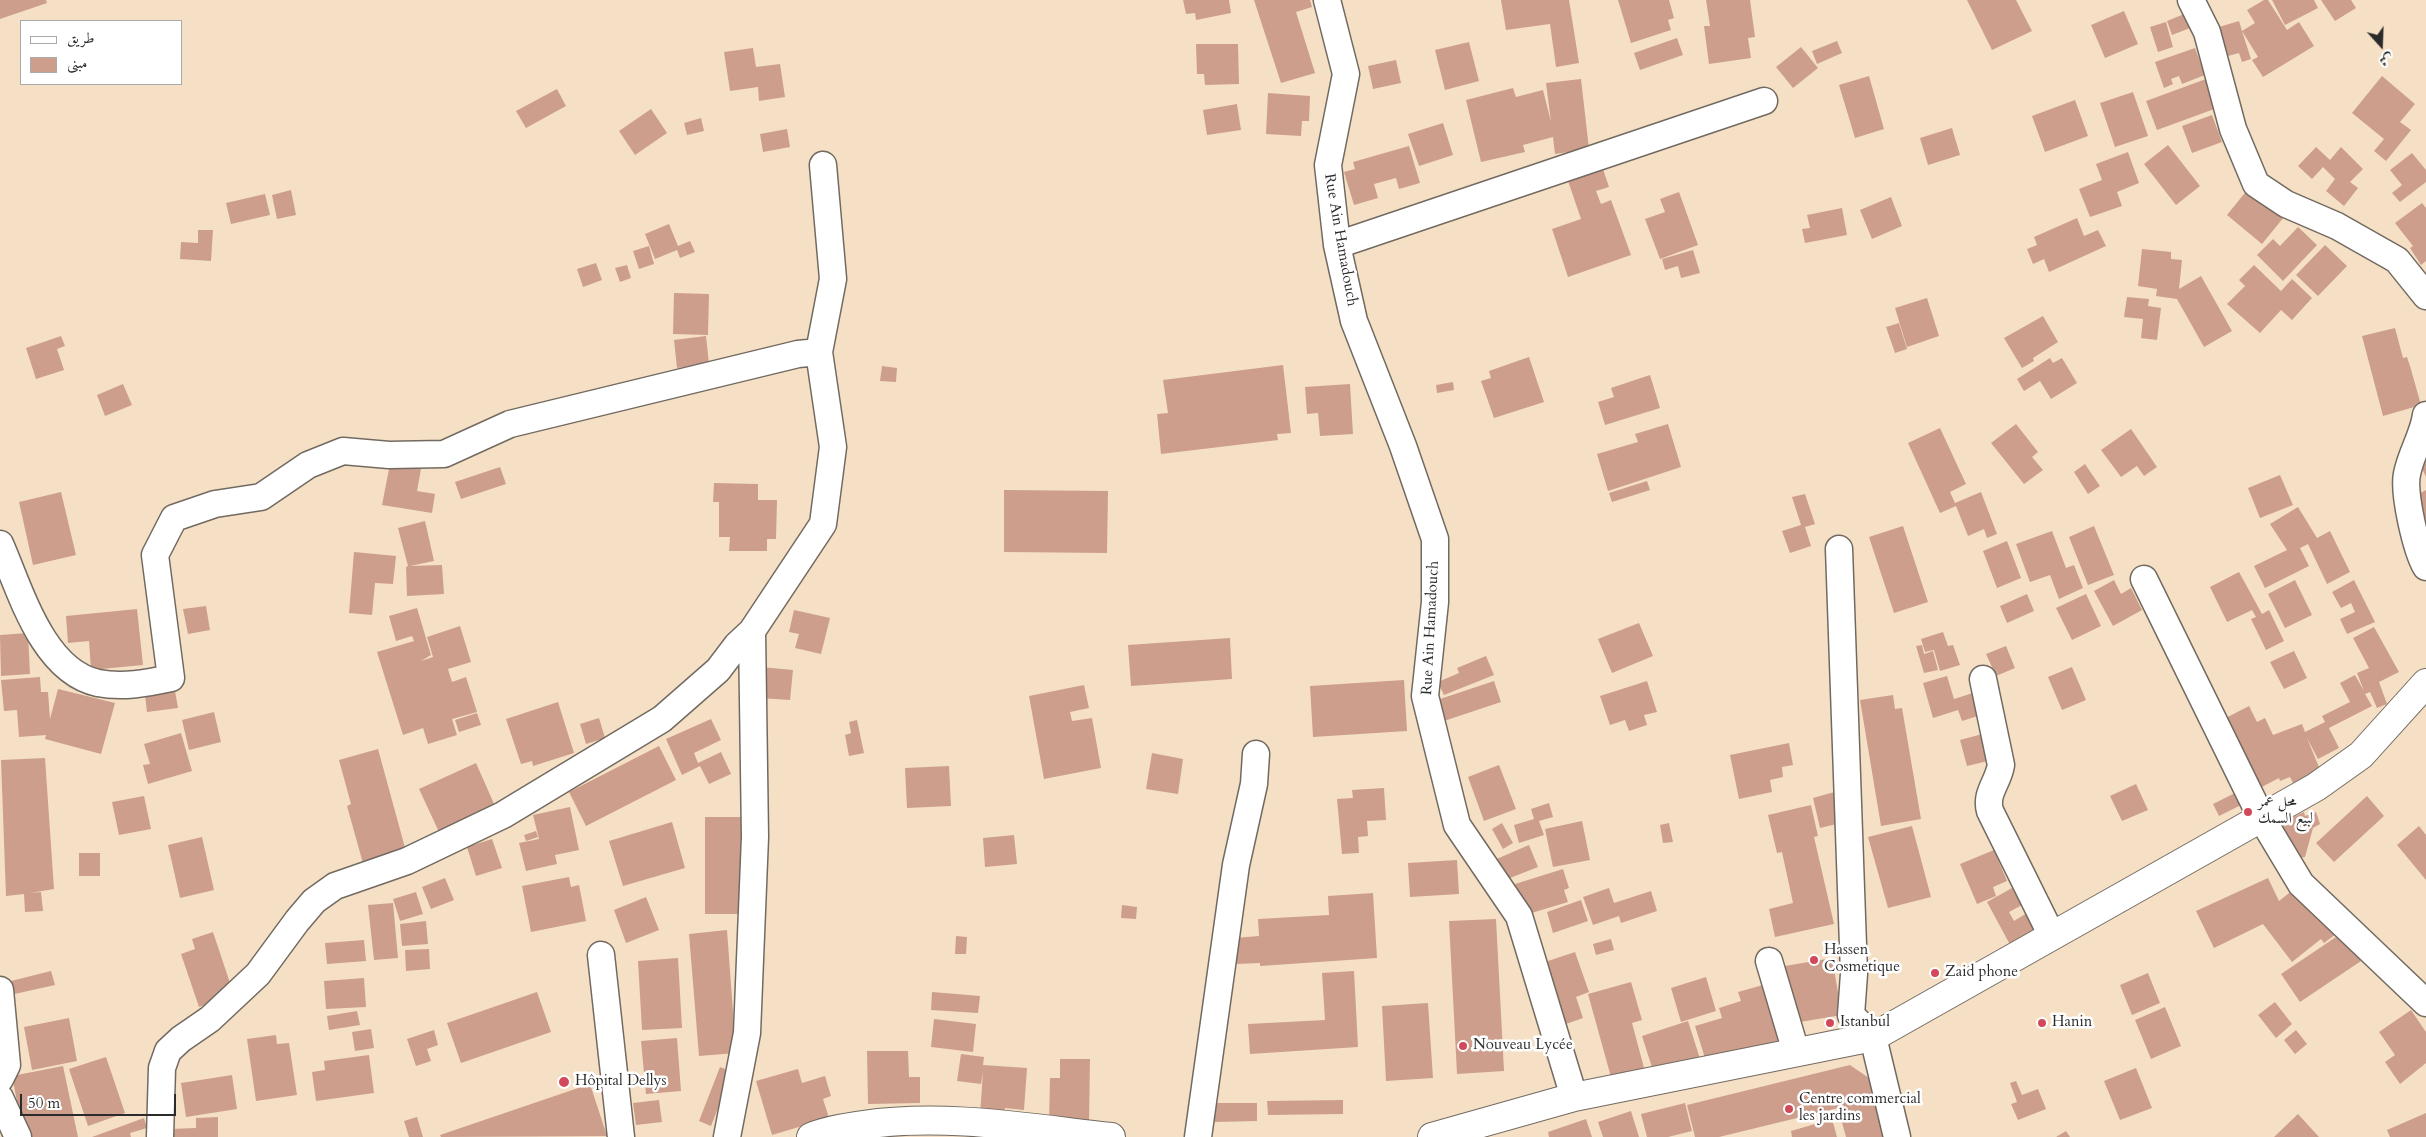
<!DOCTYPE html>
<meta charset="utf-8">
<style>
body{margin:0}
#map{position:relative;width:2426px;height:1137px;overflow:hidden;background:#f5e0c5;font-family:Cardo,Amiri,serif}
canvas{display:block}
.legend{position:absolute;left:20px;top:20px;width:162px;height:65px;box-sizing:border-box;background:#fff;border:1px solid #aaa;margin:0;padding:6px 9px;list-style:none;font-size:15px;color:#2b2b2b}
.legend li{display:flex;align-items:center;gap:10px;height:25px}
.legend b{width:25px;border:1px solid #aaa}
.north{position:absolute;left:2356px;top:20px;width:50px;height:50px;-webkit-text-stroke:4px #fff;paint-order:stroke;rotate:160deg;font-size:14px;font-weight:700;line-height:20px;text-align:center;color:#2b2b2b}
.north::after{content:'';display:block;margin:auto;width:18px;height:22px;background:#2b2b2b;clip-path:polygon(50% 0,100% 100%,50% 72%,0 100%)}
.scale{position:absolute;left:20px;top:1094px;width:156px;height:22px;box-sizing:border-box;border:2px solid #2b2b2b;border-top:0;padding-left:6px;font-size:15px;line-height:18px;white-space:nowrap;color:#2b2b2b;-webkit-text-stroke:4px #fff;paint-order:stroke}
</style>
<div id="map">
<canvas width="2426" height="1137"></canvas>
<ul class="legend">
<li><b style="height:6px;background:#fff"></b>طريق</li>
<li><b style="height:14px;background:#cd9e8c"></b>مبنى</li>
</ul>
<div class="north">ش</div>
<div class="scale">50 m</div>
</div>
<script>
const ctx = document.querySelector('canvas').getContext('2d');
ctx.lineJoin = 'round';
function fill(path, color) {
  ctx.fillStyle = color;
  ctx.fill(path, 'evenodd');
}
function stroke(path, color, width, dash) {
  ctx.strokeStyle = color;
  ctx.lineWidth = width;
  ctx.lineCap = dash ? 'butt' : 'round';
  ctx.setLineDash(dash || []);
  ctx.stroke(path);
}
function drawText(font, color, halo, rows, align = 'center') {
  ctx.font = font + ' Cardo,Amiri,serif';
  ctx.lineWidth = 5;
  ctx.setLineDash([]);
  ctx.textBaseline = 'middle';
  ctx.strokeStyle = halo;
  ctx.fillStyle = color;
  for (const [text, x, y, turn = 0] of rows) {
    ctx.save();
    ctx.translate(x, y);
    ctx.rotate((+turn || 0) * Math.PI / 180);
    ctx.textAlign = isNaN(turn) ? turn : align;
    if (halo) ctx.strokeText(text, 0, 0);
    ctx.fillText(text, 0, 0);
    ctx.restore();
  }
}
fill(new Path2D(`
 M0,0H46L47,3L0,19Z
 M1183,0H1229L1231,13L1196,20L1195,13L1186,14Z
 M1254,0H1310L1312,7L1296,12L1315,73L1281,83Z
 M1501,0H1569L1579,63L1556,67L1550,24L1506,30Z
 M1618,0H1669L1674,18L1668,20L1671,30L1631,43Z
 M1706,0H1750L1755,37L1748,38L1751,58L1709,64L1704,26H1710Z
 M1967,0H2016L2032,31L1992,50Z
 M2264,0H2268L2287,30L2299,22L2314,46L2263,77L2252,60L2258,57L2242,31L2251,59L2242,62L2239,53L2228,56L2219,27L2239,21L2242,31L2255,23L2247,10Z
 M2272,0H2314L2318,8L2285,25Z
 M2321,0H2351L2356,8L2335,21Z
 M2124,11L2138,44L2105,58L2091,25Z
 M2189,12L2195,26L2172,35L2167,21Z
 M2166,22L2173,47L2158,52L2150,27Z
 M1677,38L1683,55L1640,70L1634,53Z
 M1837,41L1842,53L1817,64L1812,51Z
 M1469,42L1479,81L1445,90L1435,50Z
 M1196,44H1238L1239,84L1205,85L1204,74H1197Z
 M1801,47L1818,68L1793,88L1776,67Z
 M753,48L756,67L780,64L785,97L759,101L758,87L730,91L724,52Z
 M2195,48L2205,75L2182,84L2179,76L2171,79L2173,84L2164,88L2155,62Z
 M1396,60L1401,83L1373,89L1368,66Z
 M1869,76L1884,129L1855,138L1839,85Z
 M2382,76L2415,104L2400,122L2411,130L2386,161L2374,151L2384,139L2352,113Z
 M1581,79L1589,149L1555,154L1553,137L1523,145L1525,152L1481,162L1466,100L1513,88L1516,97L1543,90L1551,122L1546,83Z
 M2206,79L2217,108L2157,130L2146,101Z
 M557,89L566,106L526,128L516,111Z
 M2133,92L2148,136L2115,147L2100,103Z
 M1268,93L1310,96L1309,121H1302L1301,136L1266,134Z
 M2075,100L2088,136L2045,152L2032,116Z
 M1237,104L1241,130L1207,135L1203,110Z
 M651,109L667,133L635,155L619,131Z
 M2212,115L2222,142L2192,153L2182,126Z
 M701,118L704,131L687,135L684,123Z
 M1443,123L1453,155L1419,166L1408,134Z
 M1952,128L1960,155L1928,165L1920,138Z
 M787,129L790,147L763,152L760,134Z
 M2168,145L2200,186L2176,205L2144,164Z
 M1409,146L1420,183L1399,189L1396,178L1374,184L1378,198L1354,205L1344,172L1355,169L1353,162Z
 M2316,147L2330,160L2341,147L2363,169L2350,182L2358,188L2344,206L2326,191L2335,179L2323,167L2312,179L2298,166Z
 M2128,152L2139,183L2117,192L2122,206L2090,217L2079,189L2102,180L2096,164Z
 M2412,153L2426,170V182L2400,202L2392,193L2402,185L2390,170Z
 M1601,163L1609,187L1596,191L1601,204L1611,200L1631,255L1568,277L1552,229L1581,219L1566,175Z
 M2248,189L2284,217L2262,244L2227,215Z
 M291,190L296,215L277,219L272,195Z
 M1679,192L1698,245L1660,259L1645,219L1665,212L1660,199Z
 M265,194L270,215L231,224L226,203Z
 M1891,197L1902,226L1872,239L1860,210Z
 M2422,203L2426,208V261L2421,265L2410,248L2413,246L2395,223Z
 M1842,208L1847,235L1805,243L1802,229L1810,228L1807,215Z
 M2077,218L2084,236L2098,230L2106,246L2049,272L2044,259L2033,264L2027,249L2037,245L2034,237Z
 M669,224L678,246L690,241L695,252L680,258L677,250L655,259L645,234Z
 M2298,227L2317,245L2283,281L2257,255L2273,239L2280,246Z
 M198,230H213L211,261L180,259L181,242L198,243Z
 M2325,245L2347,266L2318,296L2296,275Z
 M649,246L654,264L639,269L633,251Z
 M2142,249L2171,252V259L2182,260L2179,289L2201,276L2232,331L2204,347L2177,299L2156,296L2157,289L2138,286Z
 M1693,250L1700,273L1681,278L1678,266L1665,270L1662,259Z
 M596,263L602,280L583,287L577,269Z
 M627,265L631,278L620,282L615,268Z
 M2254,265L2281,291L2292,279L2312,298L2292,320L2281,310L2260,333L2227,304L2245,286L2239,280Z
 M674,293L709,294L708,335L673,334Z
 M2127,297L2149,299L2148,306L2161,308L2157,340L2141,338L2143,319L2124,317Z
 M1927,298L1939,336L1907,347L1895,308Z
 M2043,316L2058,342L2033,358L2034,361L2022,368L2004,338Z
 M1899,323L1907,349L1895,353L1886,327Z
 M2395,328L2403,358L2407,357L2410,366L2421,405L2383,416L2362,336Z
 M61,336L65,346L57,349L64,370L36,379L26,348Z
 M706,336L709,364L677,368L674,340Z
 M1529,357L1544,402L1494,418L1481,381L1491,378L1489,371Z
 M2050,358L2053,363L2062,358L2077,383L2051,399L2040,381L2024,391L2017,379Z
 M1283,365L1291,433L1277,434L1278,440L1161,454L1157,414L1168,413L1163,380Z
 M882,366L897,368L896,382L880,381Z
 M1650,375L1660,408L1605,425L1598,402L1614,397L1611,388Z
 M1453,382L1454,390L1437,393L1436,385Z
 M123,384L132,405L105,416L97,395Z
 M1350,384L1353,434L1320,436L1318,413L1307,414L1305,387Z
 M1668,424L1681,467L1608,491L1597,454L1638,442L1635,434Z
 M2016,424L2038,452L2032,457L2043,470L2024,484L1991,443Z
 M1940,428L1966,484L1950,492L1955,503L1981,492L1997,534L1987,538L1984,529L1968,536L1956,506L1940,513L1908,443Z
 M2131,429L2157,467L2144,476L2137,466L2121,477L2101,450Z
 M2426,462V477L2420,464Z
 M390,464L421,469L417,491L435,494L432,513L382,505Z
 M2085,464L2100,486L2088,494L2074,472Z
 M500,467L506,484L461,499L455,482Z
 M2280,475L2293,505L2260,518L2248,488Z
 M1647,481L1650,490L1612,502L1609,493Z
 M714,483L758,484V500H777L776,539H767V551H729L730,537H719V502H713Z
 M1004,490L1108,491L1107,553L1004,552Z
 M2426,490V520L2413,497Z
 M61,492L76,555L33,565L19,502Z
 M1805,494L1815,524L1805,527L1811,546L1790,553L1782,531L1801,525L1792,497Z
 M2298,507L2317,538L2330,531L2350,572L2327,584L2308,544L2300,548L2309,566L2265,588L2254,566L2287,550L2270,524Z
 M425,521L434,561L410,566L442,565L444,594L407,596L406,567L408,566L398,528Z
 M1903,526L1928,602L1894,613L1869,537Z
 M2094,526L2114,575L2088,585L2069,537Z
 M2052,531L2066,568L2074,565L2083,588L2059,599L2050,575L2030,582L2016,544Z
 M2007,541L2021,578L1997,588L1983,551Z
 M354,552L396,556L393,584L375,583L372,615L349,613Z
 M2239,572L2262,614L2269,610L2284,641L2266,650L2251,619L2256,617L2252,610L2227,622L2210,587Z
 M2114,580L2121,594L2131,588L2142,610L2113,626L2094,591Z
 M2295,580L2312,615L2285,628L2268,594Z
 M2354,580L2375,622L2347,634L2340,619L2355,612L2351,603L2341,608L2332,592Z
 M2027,594L2034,611L2007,623L2000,606Z
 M2086,594L2101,626L2072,640L2056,608Z
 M206,606L210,630L188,634L183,609Z
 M417,608L431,655L421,661L433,657L427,637L460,626L471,662L448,669L452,682L466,677L477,712L452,719L457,735L428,744L423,728L403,735L377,652L414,641L412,636L396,641L389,616Z
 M137,609L143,665L91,670L89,641L68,643L66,616Z
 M794,610L830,618L821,654L795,648L799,634L789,632Z
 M1639,623L1653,656L1612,673L1598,639Z
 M2374,627L2399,672L2379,682L2387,704L2377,708L2370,692L2365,694L2372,706L2329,728L2339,748L2318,759L2307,738L2321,772L2293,783L2290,777L2280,781L2279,778L2258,789L2222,720L2249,706L2257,722L2265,718L2273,735L2302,724L2305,732L2325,722L2322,716L2350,702L2340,683L2355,675L2364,691L2357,673L2369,668L2353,638Z
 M1943,632L1948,646L1953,645L1960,665L1940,671L1934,650L1925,652L1921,639Z
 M28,633L30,674L1,676L0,635Z
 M1230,638L1232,679L1131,686L1128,645Z
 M1922,645L1924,654L1933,651L1938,670L1924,673L1916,646Z
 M2006,646L2015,668L1996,676L1986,654Z
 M2294,651L2307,678L2284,689L2270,662Z
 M1486,656L1494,675L1444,695L1438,682L1459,673L1457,668Z
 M761,667L793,670L790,700L759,698Z
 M2072,667L2086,700L2062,710L2048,677Z
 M1947,676L1954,699L1976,692L1984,714L1962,721L1958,710L1933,718L1923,683Z
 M40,677L41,692H48L50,719L58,689L115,703L101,754L45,739L46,735L19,737L17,710L4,711L1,680Z
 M1404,680L1407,731L1313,737L1310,686Z
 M1494,681L1501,702L1444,721L1437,700Z
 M1647,681L1657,712L1644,715L1647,725L1629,731L1625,720L1610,725L1600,696Z
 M1084,685L1089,708L1070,712L1072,721L1092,718L1101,768L1044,779L1029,696Z
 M175,691L178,708L147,712L145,695Z
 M1893,695L1895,709L1902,708L1921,819L1881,826L1860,700Z
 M558,702L574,753L533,766L532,761L521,764L506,719Z
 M214,712L221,742L189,750L182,720Z
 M477,713L481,725L459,732L455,720Z
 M599,718L605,738L586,744L580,724Z
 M711,719L721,740L694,753L698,763L721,752L731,774L709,784L700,766L682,775L666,739Z
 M857,720L864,753L849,756L845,735L851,733L849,722Z
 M181,733L192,771L148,784L143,765L150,764L144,744Z
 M1986,733L1992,760L1967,766L1960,740Z
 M1789,743L1793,765L1782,767L1783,777L1770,780L1772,792L1739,799L1730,755Z
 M659,746L676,780L586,826L569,792Z
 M378,749L407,855L364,867L347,806L351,804L339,760Z
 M1152,753L1183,759L1178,794L1146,789Z
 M45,758L54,889L30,893L41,892L43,911L25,912L24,894L6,896L1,760Z
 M476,763L495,806L439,832L419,789Z
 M1499,765L1516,809L1484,821L1468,777Z
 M949,766L951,806L907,808L905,768Z
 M2136,784L2148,810L2122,821L2110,796Z
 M1384,788L1386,820L1367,821L1368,836L1358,837L1359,853L1342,854L1337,799L1353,798L1352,790Z
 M2245,788L2251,800L2219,816L2213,804Z
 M1838,791L1845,822L1820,828L1813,798Z
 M144,796L151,829L119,835L112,802Z
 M2367,796L2384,816L2334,862L2316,843Z
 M1549,803L1553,817L1539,821L1544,835L1519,843L1514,825L1534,819L1531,809Z
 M1811,805L1818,836L1814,837L1834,924L1775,937L1769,909L1793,903L1782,852L1777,853L1768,815Z
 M570,807L579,850L555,855L557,864L526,871L519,843L539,839L533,815Z
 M2304,812L2305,816L2316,812L2320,824L2313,828L2305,857L2291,859L2273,827Z
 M705,817H742V914H705Z
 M1582,821L1590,860L1553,867L1545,829Z
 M672,822L685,868L623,886L609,841Z
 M1502,823L1513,843L1503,849L1492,829Z
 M1669,823L1673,842L1663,843L1660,825Z
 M1912,826L1931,897L1888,908L1868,837Z
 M2419,826L2426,835V880L2397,845Z
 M536,831L538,837L526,841L524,835Z
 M1014,835L1017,864L985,867L983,838Z
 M202,837L214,890L180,898L168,845Z
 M492,839L502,868L476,876L467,847Z
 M1529,845L1538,867L1500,882L1492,861Z
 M1994,850L2007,881L1993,887L1996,896L1977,904L1960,864Z
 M79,853H100V876H79Z
 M1457,860L1459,894L1410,897L1408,863Z
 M1563,869L1569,888L1564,890L1568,902L1525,915L1515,884Z
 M569,877L571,887L579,885L586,921L531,932L522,886Z
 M445,878L454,900L431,909L422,887Z
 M2268,878L2279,901L2294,889L2318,920L2323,917L2336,934L2324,943L2321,939L2292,962L2263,924L2214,948L2196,911Z
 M1609,888L1614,903L1651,891L1657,911L1621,923L1619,916L1593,925L1583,897Z
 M2012,888L2022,905L2009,912L2014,921L2027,913L2042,940L2015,954L1987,902Z
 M416,892L423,914L400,921L393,899Z
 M1373,893L1377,958L1260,966V963L1237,964L1235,938L1259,936L1258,919L1329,915L1328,896Z
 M646,897L659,930L626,943L614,910Z
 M1581,900L1588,921L1553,933L1547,912Z
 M393,903L398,958L374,960L368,905Z
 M1122,905L1137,907L1136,919L1121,918Z
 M1496,919L1504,1071L1457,1074L1449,921Z
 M426,921L428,944L402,946L400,924Z
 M727,930L736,1053L699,1056L689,934Z
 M213,932L234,995L199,1007L181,954L195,949L192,939Z
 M2342,933L2361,961L2300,1002L2281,974Z
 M956,936L967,937L966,954H955Z
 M1611,939L1614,950L1596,955L1593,944Z
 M364,940L366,961L327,964L325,943Z
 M429,949L430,969L406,971L405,950Z
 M1575,952L1589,992L1576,997L1583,1018L1563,1025L1542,963Z
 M678,958L682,1028L642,1030L638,961Z
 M1832,958L1842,1015L1794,1023L1785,966Z
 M51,971L55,985L10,995L7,982Z
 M1354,971L1358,1047L1250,1054L1248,1024L1325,1020L1322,973Z
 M2148,973L2160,1003L2132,1015L2120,985Z
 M1706,977L1716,1011L1681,1022L1671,988Z
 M364,978L366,1007L326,1009L324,981Z
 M1631,982L1642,1020L1632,1023L1647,1079L1614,1088L1588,994Z
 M1763,985L1781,1043L1727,1059L1725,1052L1705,1058L1695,1026L1722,1018L1719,1008L1741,1001L1738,992Z
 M537,992L551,1032L461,1063L447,1023Z
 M932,992L980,996L978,1013L931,1010Z
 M2275,1002L2292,1024L2276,1038L2258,1015Z
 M1428,1003L1433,1078L1386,1081L1382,1006Z
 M2165,1007L2181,1046L2151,1059L2135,1020Z
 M2411,1010L2426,1032V1063L2400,1084L2385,1062L2395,1055L2379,1032Z
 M357,1011L360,1025L329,1030L327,1016Z
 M69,1018L77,1061L32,1070L24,1027Z
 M934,1019L976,1024L973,1052L931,1047Z
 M1688,1021L1702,1065L1656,1080L1642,1036Z
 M371,1029L374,1048L355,1051L352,1032Z
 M434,1030L438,1045L427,1049L431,1061L416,1066L407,1039Z
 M2296,1030L2307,1044L2295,1054L2284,1040Z
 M276,1035L277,1044L289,1043L297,1095L256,1101L247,1039Z
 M677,1038L681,1091L646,1094L641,1041Z
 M867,1051H908L909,1077H920V1103L868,1104Z
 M961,1054L984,1057L983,1065L1027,1068L1024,1110L1005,1108L1004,1117L980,1115L983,1072L981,1084L957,1081Z
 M369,1055L374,1093L316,1101L312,1072L325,1070L324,1061Z
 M106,1057L125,1113L88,1126L69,1069Z
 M1060,1059H1090L1089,1123H1049L1050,1078H1060Z
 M1850,1065L1869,1078L1883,1137H1846L1838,1108L1719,1137H1695L1687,1105Z
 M63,1066L78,1137H24L12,1076Z
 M720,1067L732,1072L711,1126L699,1121Z
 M2136,1068L2152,1108L2120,1120L2104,1081Z
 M798,1069L802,1083L825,1076L831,1096L823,1099L829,1118L772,1135L756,1081Z
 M232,1075L237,1109L186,1117L181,1083Z
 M2016,1081L2022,1095L2038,1089L2046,1109L2018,1120L2011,1104L2017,1102L2010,1083Z
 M590,1084L607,1136L441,1137L440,1135Z
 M659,1100L662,1122L636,1125L633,1103Z
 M1343,1100V1114L1268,1115L1267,1101Z
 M1214,1103H1257V1121L1215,1122Z
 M1685,1103L1692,1131L1668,1137H1647L1641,1114Z
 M1631,1111L1639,1137H1603L1598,1122Z
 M2426,1113V1137H2390L2387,1130Z
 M2298,1114L2319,1137H2274Z
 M218,1117V1137H170V1129L196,1128V1118Z
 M417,1117L423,1137H409L404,1121Z
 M144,1118L147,1128L130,1133L131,1137H92Z
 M1586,1119L1592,1137H1549L1548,1132Z
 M1832,1119L1837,1137H1792L1791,1131Z
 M2066,1131L2070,1137H2056Z`), '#cd9e8c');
const minor = new Path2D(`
 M1327,0L1346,74L1328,165L1337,245L1354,321L1403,446L1435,539V602L1425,696L1457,825L1519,916L1574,1097
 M2191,0L2207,32L2233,129L2256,184L2286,204L2337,226L2397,260L2426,296
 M1337,245L1764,101
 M2426,415C2423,436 2411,453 2407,474C2403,493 2416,550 2426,567
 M0,544C20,589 42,671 98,683C123,688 147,683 171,678L155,555L174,518L215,504L261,497L308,465L343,451L389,455L444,454L510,424L798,354L819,352
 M1839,549L1854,974L1851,1015L1873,1037L1897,1137
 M2144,579L2262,819L2301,884L2426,1003
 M1983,679L2001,765C1998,783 1985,793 1990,811L2052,936
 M601,955L621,1137
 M1769,961L1796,1052
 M0,990L7,1065L0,1079
 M0,1098L18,1137
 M160,1137L162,1068L168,1051L181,1039L210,1019L258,974L297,921L314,901L335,886L407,861L503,815L662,719L718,670L737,645L752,631
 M727,1137L747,1033L755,837L752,631L823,524L833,447L819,352L833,279L823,165
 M1198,1137L1236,865L1254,784L1256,754`);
const major = new Path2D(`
 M811,1137C827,1130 845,1128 863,1125C945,1113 1029,1128 1111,1137
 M1432,1137L1574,1097L1873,1037L2316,787L2361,755L2426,683`);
stroke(minor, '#726a61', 29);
stroke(major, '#726a61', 30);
stroke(minor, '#fff', 26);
stroke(major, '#fff', 28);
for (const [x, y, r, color] of [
 [2248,812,5,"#d1495b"],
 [1814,960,5,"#d1495b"],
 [1935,973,5,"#d1495b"],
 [1830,1023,5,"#d1495b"],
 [2042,1023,5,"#d1495b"],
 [1463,1046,5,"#d1495b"],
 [564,1082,6,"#d1495b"],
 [1789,1109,5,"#d1495b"]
]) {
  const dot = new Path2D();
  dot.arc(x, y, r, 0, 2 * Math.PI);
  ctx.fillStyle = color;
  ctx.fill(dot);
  stroke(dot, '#fff', 2);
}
drawText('15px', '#2b2b2b', '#fff', [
 ["Rue Ain Hamadouch",1340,240,80],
 ["Rue Ain Hamadouch",1431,628,-87]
]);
drawText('15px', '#2b2b2b', '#fff', [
 ["محل عمر",2258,803],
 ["لبيع السمك",2258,820],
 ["Hassen",1824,951],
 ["Cosmetique",1824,968],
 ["Zaid phone",1945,973],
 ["Istanbul",1840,1023],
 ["Hanin",2052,1023],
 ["Nouveau Lycée",1473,1046],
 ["Hôpital Dellys",575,1082],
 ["Centre commercial",1799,1100],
 ["les jardins",1799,1117]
], 'left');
</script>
